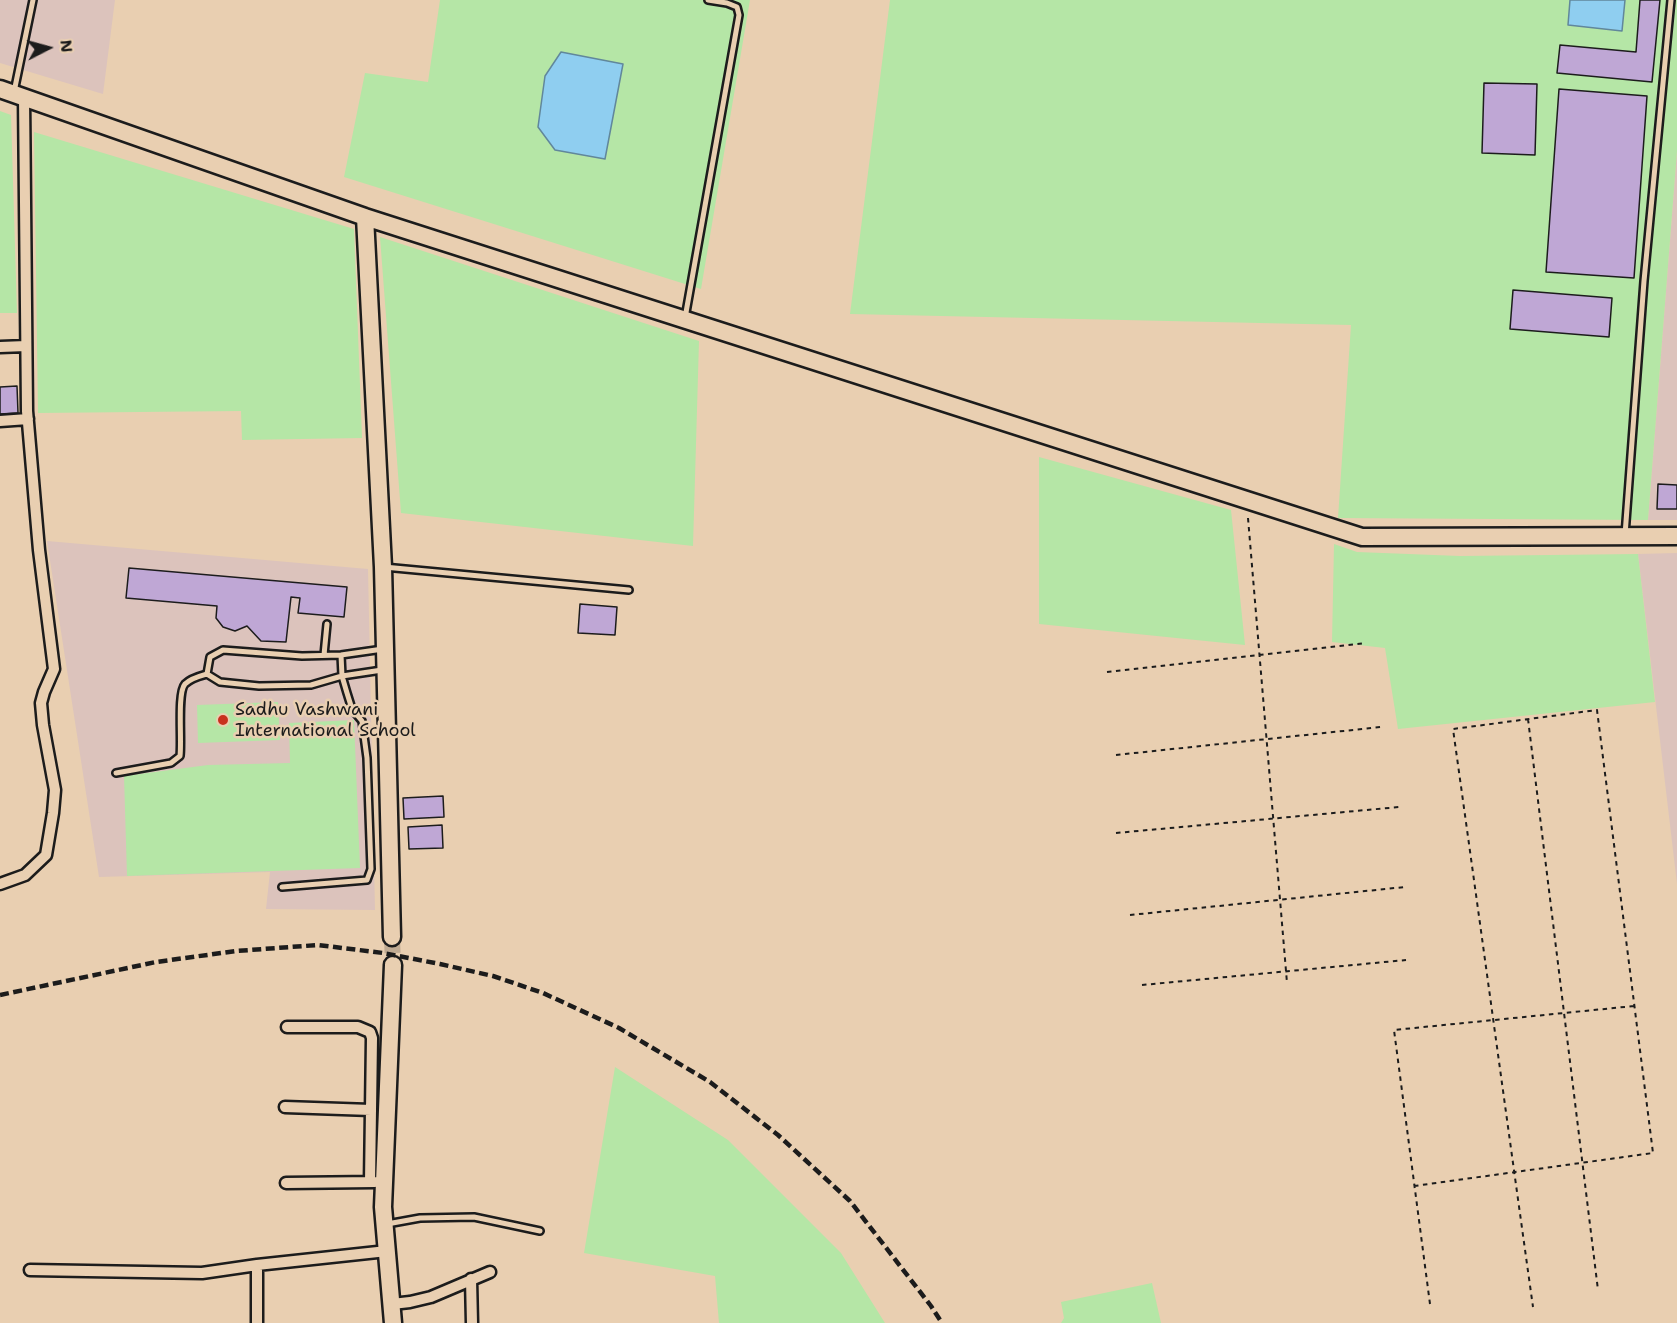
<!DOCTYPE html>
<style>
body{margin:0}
#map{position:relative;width:1677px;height:1323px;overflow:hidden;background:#e9cfb1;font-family:"Shantell Sans",sans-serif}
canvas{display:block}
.north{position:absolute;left:18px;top:18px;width:60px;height:60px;-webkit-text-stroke:4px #e9cfb1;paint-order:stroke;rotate:84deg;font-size:16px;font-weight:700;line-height:24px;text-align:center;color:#1c1c1c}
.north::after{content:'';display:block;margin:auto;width:21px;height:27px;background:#1c1c1c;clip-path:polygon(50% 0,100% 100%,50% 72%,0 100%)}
</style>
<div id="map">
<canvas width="1677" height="1323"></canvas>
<div class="north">N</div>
</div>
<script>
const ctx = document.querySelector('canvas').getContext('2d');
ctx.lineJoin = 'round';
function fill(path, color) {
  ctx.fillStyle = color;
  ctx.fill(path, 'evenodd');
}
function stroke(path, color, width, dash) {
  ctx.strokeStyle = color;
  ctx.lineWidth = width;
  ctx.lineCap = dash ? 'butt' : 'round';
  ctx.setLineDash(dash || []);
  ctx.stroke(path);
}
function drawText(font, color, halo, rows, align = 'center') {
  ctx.font = font + ' "Shantell Sans",sans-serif';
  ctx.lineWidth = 5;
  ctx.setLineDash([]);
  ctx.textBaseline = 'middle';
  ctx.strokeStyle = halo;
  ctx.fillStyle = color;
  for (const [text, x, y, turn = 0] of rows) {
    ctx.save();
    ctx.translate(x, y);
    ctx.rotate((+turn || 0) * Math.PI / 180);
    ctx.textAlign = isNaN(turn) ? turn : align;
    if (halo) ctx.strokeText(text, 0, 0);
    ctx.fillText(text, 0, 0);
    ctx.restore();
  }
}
fill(new Path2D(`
 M0,0H115L103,94L0,63Z
 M1677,151V520H1648Z
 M47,541L368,569L375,910L266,909L270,872L99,877Z
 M1677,553V884L1638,554Z`), '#dcc3bc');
fill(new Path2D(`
 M440,0H750L701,289L344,177L365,73L428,82Z
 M890,0H1677V151L1648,520L1338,518L1351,325L850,314Z
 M0,111L11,115L17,313H0Z
 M34,132L354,229L362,438L242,440L241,411L38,413Z
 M380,237L699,341L693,546L401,513Z
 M1039,457L1231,510L1245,645L1039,624Z
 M1334,544L1357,552L1460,556L1638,554L1655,702L1398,729L1385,648L1332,642Z
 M278,702L280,740L198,743L197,705Z
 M354,720L360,868L127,876L124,776L208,765L290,763L289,723Z
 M615,1067L728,1140L841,1253L885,1323H719L715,1276L584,1253Z
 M1152,1283L1161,1323H1061L1064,1318L1061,1302Z`), '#b5e6a6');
const water = new Path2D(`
 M1570,0H1625L1622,31L1568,25Z
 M561,52L623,64L605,159L555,150L538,127L545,76Z`);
fill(water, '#8fcef0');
stroke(water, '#61879b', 1.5);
const building = new Path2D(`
 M1640,0H1660L1652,82L1557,73L1560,45L1636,52Z
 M1484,83L1537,84L1535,155L1482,153Z
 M1559,89L1647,96L1634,278L1546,272Z
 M1513,290L1612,298L1609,337L1510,329Z
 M17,386L18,413L0,414V387Z
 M1658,484L1677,485V509H1657Z
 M129,568L347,587L344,617L298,613L300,598L291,597L286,642L261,641L247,626L235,631L223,627L216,618L217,606L126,598Z
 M580,604L617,607L615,635L578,633Z
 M443,796L444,817L404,819L403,798Z
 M442,825L443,848L409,849L408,827Z`);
fill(building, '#bfa7d5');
stroke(building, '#1c1c1c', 1.5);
stroke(new Path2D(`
 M392,937L393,965`), '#c0ab93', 16, [16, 8]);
const lane = new Path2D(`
 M14,92L33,0
 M685,318L739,15L737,7L727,3L708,0
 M1625,535L1644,281L1671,0
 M384,567L629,590
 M324,655L327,624
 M382,670L342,676L311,685L259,686L220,682L207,674L210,657L223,650L302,656L341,655L383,649
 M116,773L171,763L180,756C182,740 177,693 185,684C191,678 200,676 207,674
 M282,887L367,880L371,869L367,758L362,721L352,709L347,693L342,676L341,655
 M387,1224L420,1218L474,1217L540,1231`);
const street = new Path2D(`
 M0,347L26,346
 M0,421L28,419
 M0,884L25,875L46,855L53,813L55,790L43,725L41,703L44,692L54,669L39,550L27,411L24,97
 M287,1027H358L370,1032L372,1038L370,1182
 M285,1107L371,1110
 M286,1183L375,1182
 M257,1265V1323
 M30,1270L202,1273L257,1265L387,1251
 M471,1279L472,1323
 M392,1304L410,1302L431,1297L490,1272`);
const secondary = new Path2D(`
 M0,89L365,217L1362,537L1677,536
 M365,217L383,567L392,937
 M393,965L383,1207L393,1323`);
stroke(lane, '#1c1c1c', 10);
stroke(street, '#1c1c1c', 15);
stroke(secondary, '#1c1c1c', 21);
stroke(new Path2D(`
 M1248,518L1287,983
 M1107,672L1366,643
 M1528,719L1598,1290
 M1116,755L1381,727
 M1116,833L1399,807
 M1130,915L1405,887
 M1142,985L1406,960
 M1414,1186L1653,1153L1597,710L1453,729C1480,922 1506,1114 1533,1307
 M1430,1304L1394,1030L1634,1006`), '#1c1c1c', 2, [4.5, 4.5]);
stroke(lane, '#e9cfb1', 5);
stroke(street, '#e9cfb1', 10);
stroke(secondary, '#e9cfb1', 16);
stroke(new Path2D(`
 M0,995L156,962L236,951L318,945L383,953L440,964L493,976L543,993L619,1028L710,1082L778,1135L850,1201L931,1306L942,1323`), '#1c1c1c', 4.5, [9, 4.5]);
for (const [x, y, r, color] of [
 [223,720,6,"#c8321e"]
]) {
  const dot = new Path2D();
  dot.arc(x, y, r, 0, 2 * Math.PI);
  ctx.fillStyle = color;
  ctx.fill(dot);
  stroke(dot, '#e9cfb1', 2);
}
drawText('18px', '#1c1c1c', '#e9cfb1', [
 ["Sadhu Vashwani",235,710],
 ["International School",235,731]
], 'left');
</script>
